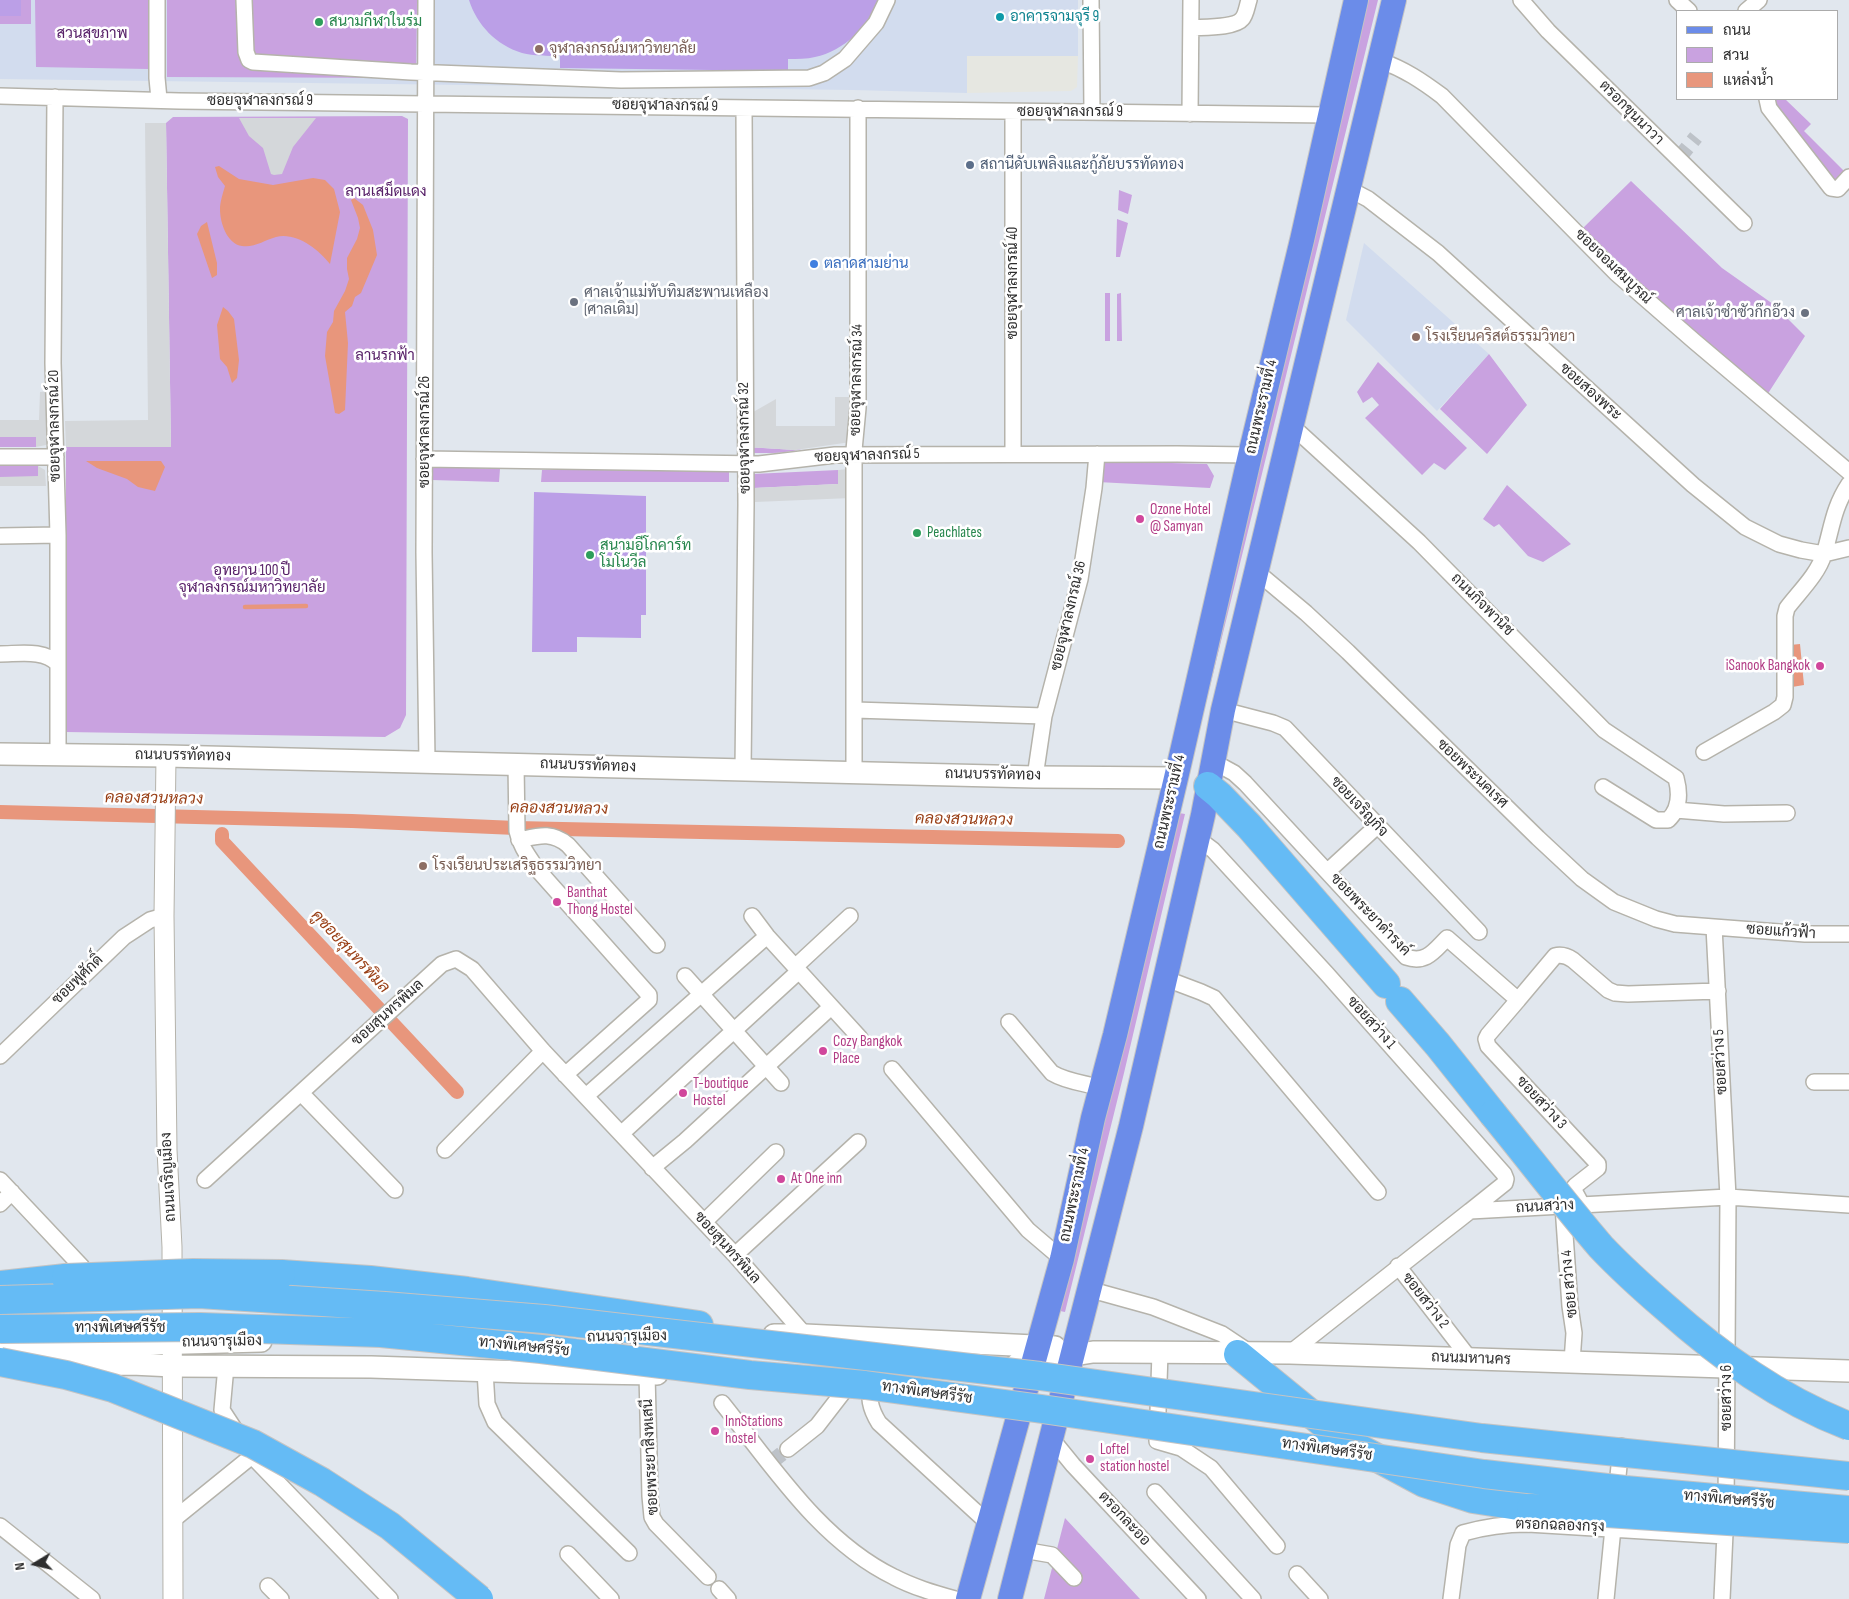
<!DOCTYPE html>
<meta charset="utf-8">
<style>
body{margin:0}
#map{position:relative;width:1849px;height:1599px;overflow:hidden;background:#e1e7ee;font-family:"Sofia Sans Condensed",Sarabun,sans-serif}
canvas{display:block}
.legend{position:absolute;left:1676px;top:10px;width:162px;height:90px;box-sizing:border-box;background:#fff;border:1px solid #ababab;margin:0;padding:6px 9px;list-style:none;font-size:15px;color:#2e2e2e}
.legend li{display:flex;align-items:center;gap:10px;height:25px}
.legend b{width:25px;border:1px solid #ababab}
.north{position:absolute;left:10px;top:1539px;width:50px;height:50px;-webkit-text-stroke:4px #fff;paint-order:stroke;rotate:261deg;font-size:14px;font-weight:700;line-height:20px;text-align:center;color:#2e2e2e}
.north::after{content:'';display:block;margin:auto;width:18px;height:22px;background:#2e2e2e;clip-path:polygon(50% 0,100% 100%,50% 72%,0 100%)}
</style>
<div id="map">
<canvas width="1849" height="1599"></canvas>
<ul class="legend">
<li><b style="height:6px;background:#6b8ce9"></b>ถนน</li>
<li><b style="height:14px;background:#c9a2e0"></b>สวน</li>
<li><b style="height:14px;background:#e8967c"></b>แหล่งน้ำ</li>
</ul>
<div class="north">N</div>
</div>
<script>
const ctx = document.querySelector('canvas').getContext('2d');
ctx.lineJoin = 'round';
function fill(path, color) {
  ctx.fillStyle = color;
  ctx.fill(path, 'evenodd');
}
function stroke(path, color, width, dash) {
  ctx.strokeStyle = color;
  ctx.lineWidth = width;
  ctx.lineCap = dash ? 'butt' : 'round';
  ctx.setLineDash(dash || []);
  ctx.stroke(path);
}
function drawText(font, color, halo, rows, align = 'center') {
  ctx.font = font + ' "Sofia Sans Condensed",Sarabun,sans-serif';
  ctx.lineWidth = 5;
  ctx.setLineDash([]);
  ctx.textBaseline = 'middle';
  ctx.strokeStyle = halo;
  ctx.fillStyle = color;
  for (const [text, x, y, turn = 0] of rows) {
    ctx.save();
    ctx.translate(x, y);
    ctx.rotate((+turn || 0) * Math.PI / 180);
    ctx.textAlign = isNaN(turn) ? turn : align;
    if (halo) ctx.strokeText(text, 0, 0);
    ctx.fillText(text, 0, 0);
    ctx.restore();
  }
}
fill(new Path2D(`
 M967,56H1078L1077,87L1071,91L967,93Z`), '#e6e7e1');
fill(new Path2D(`
 M0,0H1078V56H967V93L853,90L0,79Z
 M1364,243L1489,354L1437,411L1346,320Z`), '#d2dcee');
fill(new Path2D(`
 M0,0H31V24H0Z
 M35,0H149L148,69L36,67Z
 M167,0H417L416,78L167,77Z
 M1368,0H1378L1198,735Z
 M1772,99H1785L1811,124L1804,131L1846,173L1835,184L1773,104Z
 M402,116L408,119L406,715L400,728L385,737L66,732V447H171L166,123L173,117Z
 M1631,181L1722,268L1773,304L1805,336L1767,395L1668,309L1583,228Z
 M1119,190L1132,195L1128,214L1118,210Z
 M1117,219L1128,223L1120,257H1116Z
 M1105,293H1110V341H1105Z
 M1121,293L1122,341H1117V294Z
 M1489,354L1527,405L1487,454L1440,409Z
 M1378,362L1467,448L1445,470L1434,463L1422,475L1365,418L1379,405L1372,397L1363,403L1357,392Z
 M0,437H36V447H0Z
 M747,447L795,450L805,448C786,454 766,453 746,453Z
 M1100,461L1207,464L1214,476L1210,488L1098,482Z
 M0,466H38V477H0Z
 M432,466L500,469L499,482L432,480Z
 M729,469V482H541L542,470Z
 M838,470V484L754,488L753,474Z
 M1507,485L1571,544L1543,562L1528,556L1499,524L1494,527L1483,519Z
 M1179,813L1185,814L1124,1073L1065,1312L1060,1311L1113,1082Z
 M1065,1518L1140,1599H1044Z`), '#c9a2e0');
fill(new Path2D(`
 M0,0H21V16H0Z
 M469,0H880C869,26 844,51 815,57C807,59 797,59 788,59V71L560,68V56C548,56 534,56 522,53C496,45 477,25 469,0Z
 M534,492L646,496V615H641V638L577,637V652H532Z`), '#bb9fe7');
fill(new Path2D(`
 M239,118H316L293,147L282,174L274,175L271,174L263,148L249,136Z
 M145,123H166L171,447H66L65,421L148,420Z
 M49,391V441L46,445L36,447V437H0V420H39L40,392Z
 M835,397H856L851,442L795,450L747,447L748,415L776,399V426H835Z
 M38,466L45,470L46,486H0V477L38,476Z
 M849,469L851,498L755,502L754,488L838,484V470Z`), '#d4d7da');
fill(new Path2D(`
 M219,166L239,179L273,185L313,178L325,180L334,189L340,212L330,264C318,249 296,232 276,237C265,240 254,248 242,246C227,244 220,223 220,209C220,202 223,193 225,186L218,177L215,167Z
 M354,198L363,205L373,230L377,255L361,293L355,297L352,306L345,312L348,343L345,410L339,414L335,413L325,356L327,332L333,322L334,311L345,291L349,279L347,269V258L357,239L360,228L358,218L351,200Z
 M207,222L217,263V275L212,278L197,234L201,226Z
 M223,307L228,311L234,319L239,360L237,378L232,383L227,367L220,359L217,325Z
 M86,461H161L165,467L155,491L138,487L127,479L97,468Z
 M1800,644L1804,685L1792,687L1790,645Z`), '#e8967c');
stroke(new Path2D(`
 M245,607L306,606`), '#e8967c', 4.5);
stroke(new Path2D(`
 M0,812L352,821L516,828L1118,841
 M222,834V841L457,1092`), '#e8967c', 14);
stroke(new Path2D(`
 M1678,159L1696,137
 M770,1463L788,1449`), '#bdc2c8', 15, [15, 8]);
const minor = new Path2D(`
 M157,0V78L159,99
 M244,0L246,52L249,60L253,62L411,72L621,80L809,78L824,73L845,59L876,23L887,0
 M426,0L424,553L427,761
 M1091,0L1092,112
 M1521,0L1548,31L1744,223
 M1677,0L1689,11
 M1746,11L1759,0
 M1191,28C1202,27 1235,28 1242,19C1246,15 1247,6 1249,0
 M1381,61C1404,69 1422,81 1442,96L1616,273L1694,341L1849,472
 M0,96L179,101L1329,115
 M55,97L53,363L58,535V754
 M1767,99L1769,108L1831,188L1838,189L1849,177
 M1013,112V454
 M1190,114L1191,0
 M1349,189L1368,199L1438,253L1693,485L1745,527L1779,544L1801,550L1824,554L1849,548
 M1292,426L1419,542L1604,730L1676,778C1680,793 1680,809 1668,820H1656L1603,787
 M0,457H56
 M424,459L759,464L835,455L1177,454L1250,455
 M0,536L58,535
 M1257,572L1306,613L1348,652L1538,838L1582,879L1614,902L1656,919L1675,924L1805,934H1849
 M0,654C19,654 44,649 58,664
 M855,710L1044,716
 M1223,710L1273,723L1285,728L1479,932
 M1704,752L1774,712L1783,705L1785,697V616L1787,608C1800,591 1818,574 1824,554C1832,528 1833,508 1849,484
 M1212,761L1234,773L1245,783L1406,957C1426,964 1434,951 1447,938L1518,1000L1555,956C1562,954 1567,956 1573,960L1608,990L1615,993L1628,994L1718,991
 M516,764L517,831C520,846 529,857 537,869L649,995V1000L565,1075
 M743,769L746,505L744,108
 M854,772V450L858,408V108
 M1035,777L1044,716L1080,579L1094,488L1097,454
 M1676,810L1724,814L1787,813
 M1197,838L1213,850L1327,974L1504,1174L1506,1179L1505,1183L1470,1211
 M519,840C538,836 551,831 568,845L657,945
 M1328,871L1377,826
 M752,916L767,936L860,1038
 M1714,927L1728,1197L1726,1511L1722,1599
 M795,967L850,916
 M685,976L781,1083
 M1164,978L1201,992L1214,998L1378,1192
 M1518,1000L1488,1035L1486,1039L1488,1046L1598,1164V1168L1575,1186V1192L1582,1205
 M1009,1022L1052,1073C1067,1082 1085,1083 1101,1088
 M0,1056L124,937L150,920L164,916
 M892,1069L1028,1230L1062,1259
 M1814,1082H1849
 M301,1093L395,1190
 M586,1096L767,936
 M621,1134L799,971
 M445,1150L543,1051
 M652,1168L685,1141L831,1007
 M0,1180L82,1267
 M205,1180L442,964L456,959L472,969L543,1051L735,1255L805,1335
 M0,1204L12,1192
 M1563,1206L1570,1306L1574,1333L1572,1362
 M704,1222L776,1152
 M735,1255L858,1142
 M1398,1266L1470,1359
 M1088,1289L1153,1307L1222,1334L1249,1352
 M1160,1353L1157,1441L1181,1448L1211,1468L1277,1546
 M1290,1353L1470,1211L1728,1197L1849,1205
 M226,1366L222,1410L252,1456L390,1599
 M485,1371L487,1404L495,1422L629,1553
 M647,1374L650,1496L652,1517L656,1524L708,1577
 M870,1380C869,1398 869,1407 879,1423L988,1523
 M722,1403C772,1465 820,1541 894,1577C913,1587 934,1593 955,1599
 M1051,1438L1073,1465L1198,1599
 M788,1449L817,1426L851,1382
 M1155,1492L1253,1599
 M1616,1496L1621,1446
 M173,1520L252,1456
 M0,1526L92,1599
 M1023,1550L1052,1555L1074,1578
 M568,1554L611,1599
 M1297,1574L1320,1599
 M268,1586L281,1599
 M719,1589L728,1599
 M1451,1599L1458,1545L1463,1533C1484,1527 1506,1524 1528,1524L1725,1536
 M1606,1599L1614,1518`);
const tertiary = new Path2D(`
 M166,756L164,916L167,1150L172,1247L173,1599`);
const secondary = new Path2D(`
 M0,754L166,756L1035,777L1176,778
 M774,1335H805L1055,1347
 M534,1338L613,1337
 M0,1348L261,1341
 M1017,1364L1093,1352H1113L1290,1353L1849,1371
 M53,1366L132,1364L173,1366L371,1367L524,1372L657,1374
 M845,1373L912,1371`);
const primary = new Path2D(`
 M968,1599L1062,1259L1093,1118L1115,1035L1176,778L1250,455L1302,240L1356,0
 M1010,1599L1131,1126L1203,815L1223,710L1394,0`);
const motorway = new Path2D(`
 M1208,786L1219,795L1249,826L1386,984
 M1400,1001L1438,1045L1493,1114
 M281,1274L370,1280L467,1291L699,1325
 M0,1285L66,1278
 M1238,1354L1342,1439L1424,1483L1473,1499L1531,1508`);
stroke(minor, '#b5b3ab', 18);
stroke(tertiary, '#b5b3ab', 21);
stroke(secondary, '#b5b3ab', 24);
stroke(primary, '#c4c4c4', 26);
stroke(motorway, '#c4c4c4', 30);
stroke(minor, '#fff', 15);
stroke(tertiary, '#fff', 19);
stroke(secondary, '#fff', 21);
stroke(primary, '#6b8ce9', 24);
stroke(motorway, '#65bbf5', 28);
const motorwayBridge = new Path2D(`
 M1493,1114C1529,1158 1564,1204 1601,1247C1621,1268 1643,1288 1665,1307C1720,1356 1779,1399 1849,1426
 M66,1278L193,1273L281,1274
 M0,1300L199,1294L385,1306L544,1319L1040,1376L1482,1438L1849,1476
 M0,1329L200,1327L381,1333L541,1349L750,1375L865,1385L1042,1409L1484,1474L1625,1490L1849,1510
 M0,1362L66,1375L113,1388L253,1444L322,1482L390,1526L479,1599
 M1531,1508L1849,1529`);
stroke(motorwayBridge, '#c4c4c4', 30, []);
stroke(motorwayBridge, '#65bbf5', 28);
for (const [x, y, r, color] of [
 [1000,17,5,"#0f9aa8"],
 [319,22,5,"#2e9e5b"],
 [539,49,5,"#8d6e63"],
 [970,165,5,"#5c6f8a"],
 [814,264,5,"#3f7fe0"],
 [574,302,5,"#6b7280"],
 [1805,313,5,"#6b7280"],
 [1416,337,5,"#8d6e63"],
 [1140,519,5,"#d1479c"],
 [917,533,5,"#2e9e5b"],
 [590,555,5,"#2e9e5b"],
 [1820,666,5,"#d1479c"],
 [423,866,5,"#8d6e63"],
 [557,902,5,"#d1479c"],
 [823,1051,5,"#d1479c"],
 [683,1093,5,"#d1479c"],
 [781,1179,5,"#d1479c"],
 [715,1431,5,"#d1479c"],
 [1090,1459,5,"#d1479c"]
]) {
  const dot = new Path2D();
  dot.arc(x, y, r, 0, 2 * Math.PI);
  ctx.fillStyle = color;
  ctx.fill(dot);
  stroke(dot, '#fff', 2);
}
drawText('15px', '#0d838f', '#fff', [
 ["อาคารจามจุรี 9",1010,17]
], 'left');
drawText('15px', '#27864d', '#fff', [
 ["สนามกีฬาในร่ม",329,22],
 ["Peachlates",927,533],
 ["สนามอีโกคาร์ท",600,546],
 ["โมโนวีล",600,563]
], 'left');
drawText('15px', '#572068', '#fff', [
 ["สวนสุขภาพ",92,34],
 ["ลานเสม็ดแดง",386,192],
 ["ลานรกฟ้า",385,356],
 ["อุทยาน 100 ปี",252,571],
 ["จุฬาลงกรณ์มหาวิทยาลัย",252,588]
]);
drawText('15px', '#785e54', '#fff', [
 ["จุฬาลงกรณ์มหาวิทยาลัย",549,49],
 ["โรงเรียนคริสต์ธรรมวิทยา",1426,337],
 ["โรงเรียนประเสริฐธรรมวิทยา",433,866]
], 'left');
drawText('15px', '#2e2e2e', '#fff', [
 ["ซอยจุฬาลงกรณ์ 9",260,101],
 ["ซอยจุฬาลงกรณ์ 9",665,106,1],
 ["ซอยจุฬาลงกรณ์ 9",1070,112],
 ["ตรอกขุนนาวา",1631,113,45],
 ["ซอยจอมสมบูรณ์",1613,267,44],
 ["ซอยจุฬาลงกรณ์ 40",1013,283,-90],
 ["ซอยจุฬาลงกรณ์ 34",857,380,-89],
 ["ซอยสองพระ",1590,392,42],
 ["ถนนพระรามที่ 4",1262,407,-77],
 ["ซอยจุฬาลงกรณ์ 20",55,426,-91],
 ["ซอยจุฬาลงกรณ์ 26",425,432,-90],
 ["ซอยจุฬาลงกรณ์ 32",745,438,-91],
 ["ซอยจุฬาลงกรณ์ 5",867,456,-2],
 ["ถนนกิจพานิช",1482,605,45],
 ["ซอยจุฬาลงกรณ์ 36",1069,616,-77],
 ["ถนนบรรทัดทอง",183,756,1],
 ["ถนนบรรทัดทอง",588,766,2],
 ["ซอยพระนคเรศ",1472,774,44],
 ["ถนนบรรทัดทอง",993,775,1],
 ["ถนนพระรามที่ 4",1170,802,-77],
 ["ซอยเจริญกิจ",1359,807,47],
 ["ซอยพระยาดำรงค์",1370,915,46],
 ["ซอยแก้วฟ้า",1781,932,4],
 ["ซอยฟูศักดิ์",78,980,-44],
 ["ซอยสุนทรพิมล",388,1013,-42],
 ["ซอยสว่าง 1",1371,1023,48],
 ["ซอยสว่าง 5",1721,1062,-93],
 ["ซอยสว่าง 3",1541,1103,47],
 ["ถนนเจริญเมือง",169,1177,-93],
 ["ถนนพระรามที่ 4",1075,1195,-78],
 ["ถนนสว่าง",1545,1207,-3],
 ["ซอยสุนทรพิมล",727,1248,48],
 ["ซอย สว่าง 4",1570,1284,-95],
 ["ซอยสว่าง 2",1425,1301,52],
 ["ทางพิเศษศรีรัช",120,1328],
 ["ถนนจารุเมือง",627,1337,-1],
 ["ถนนจารุเมือง",222,1342,-1],
 ["ทางพิเศษศรีรัช",524,1347,6],
 ["ถนนมหานคร",1471,1359,2],
 ["ทางพิเศษศรีรัช",927,1393,8],
 ["ซอยสว่าง 6",1727,1398,-90],
 ["ทางพิเศษศรีรัช",1327,1450,8],
 ["ซอยพระยาสิงหเสนี",651,1457,-93],
 ["ทางพิเศษศรีรัช",1729,1500,5],
 ["ตรอกละออ",1124,1519,47],
 ["ตรอกฉลองกรุง",1560,1526,2]
]);
drawText('15px', '#4e5e75', '#fff', [
 ["สถานีดับเพลิงและกู้ภัยบรรทัดทอง",980,165]
], 'left');
drawText('15px', '#366cbe', '#fff', [
 ["ตลาดสามย่าน",824,264]
], 'left');
drawText('15px', '#5b616d', '#fff', [
 ["ศาลเจ้าแม่ทับทิมสะพานเหลือง",584,293],
 ["(ศาลเดิม)",584,310],
 ["ศาลเจ้าซำซัวก๊กอ๊วง",1795,313,"right"]
], 'left');
drawText('15px', '#b23c85', '#fff', [
 ["Ozone Hotel",1150,510],
 ["@ Samyan",1150,527],
 ["iSanook Bangkok",1810,666,"right"],
 ["Banthat",567,893],
 ["Thong Hostel",567,910],
 ["Cozy Bangkok",833,1042],
 ["Place",833,1059],
 ["T-boutique",693,1084],
 ["Hostel",693,1101],
 ["At One inn",791,1179],
 ["InnStations",725,1422],
 ["hostel",725,1439],
 ["Loftel",1100,1450],
 ["station hostel",1100,1467]
], 'left');
drawText('italic 16px', '#993f16', '#fff', [
 ["คลองสวนหลวง",154,799,1],
 ["คลองสวนหลวง",559,809,1],
 ["คลองสวนหลวง",964,820,1],
 ["คูซอยสุนทรพิมล",350,952,47]
]);
</script>
